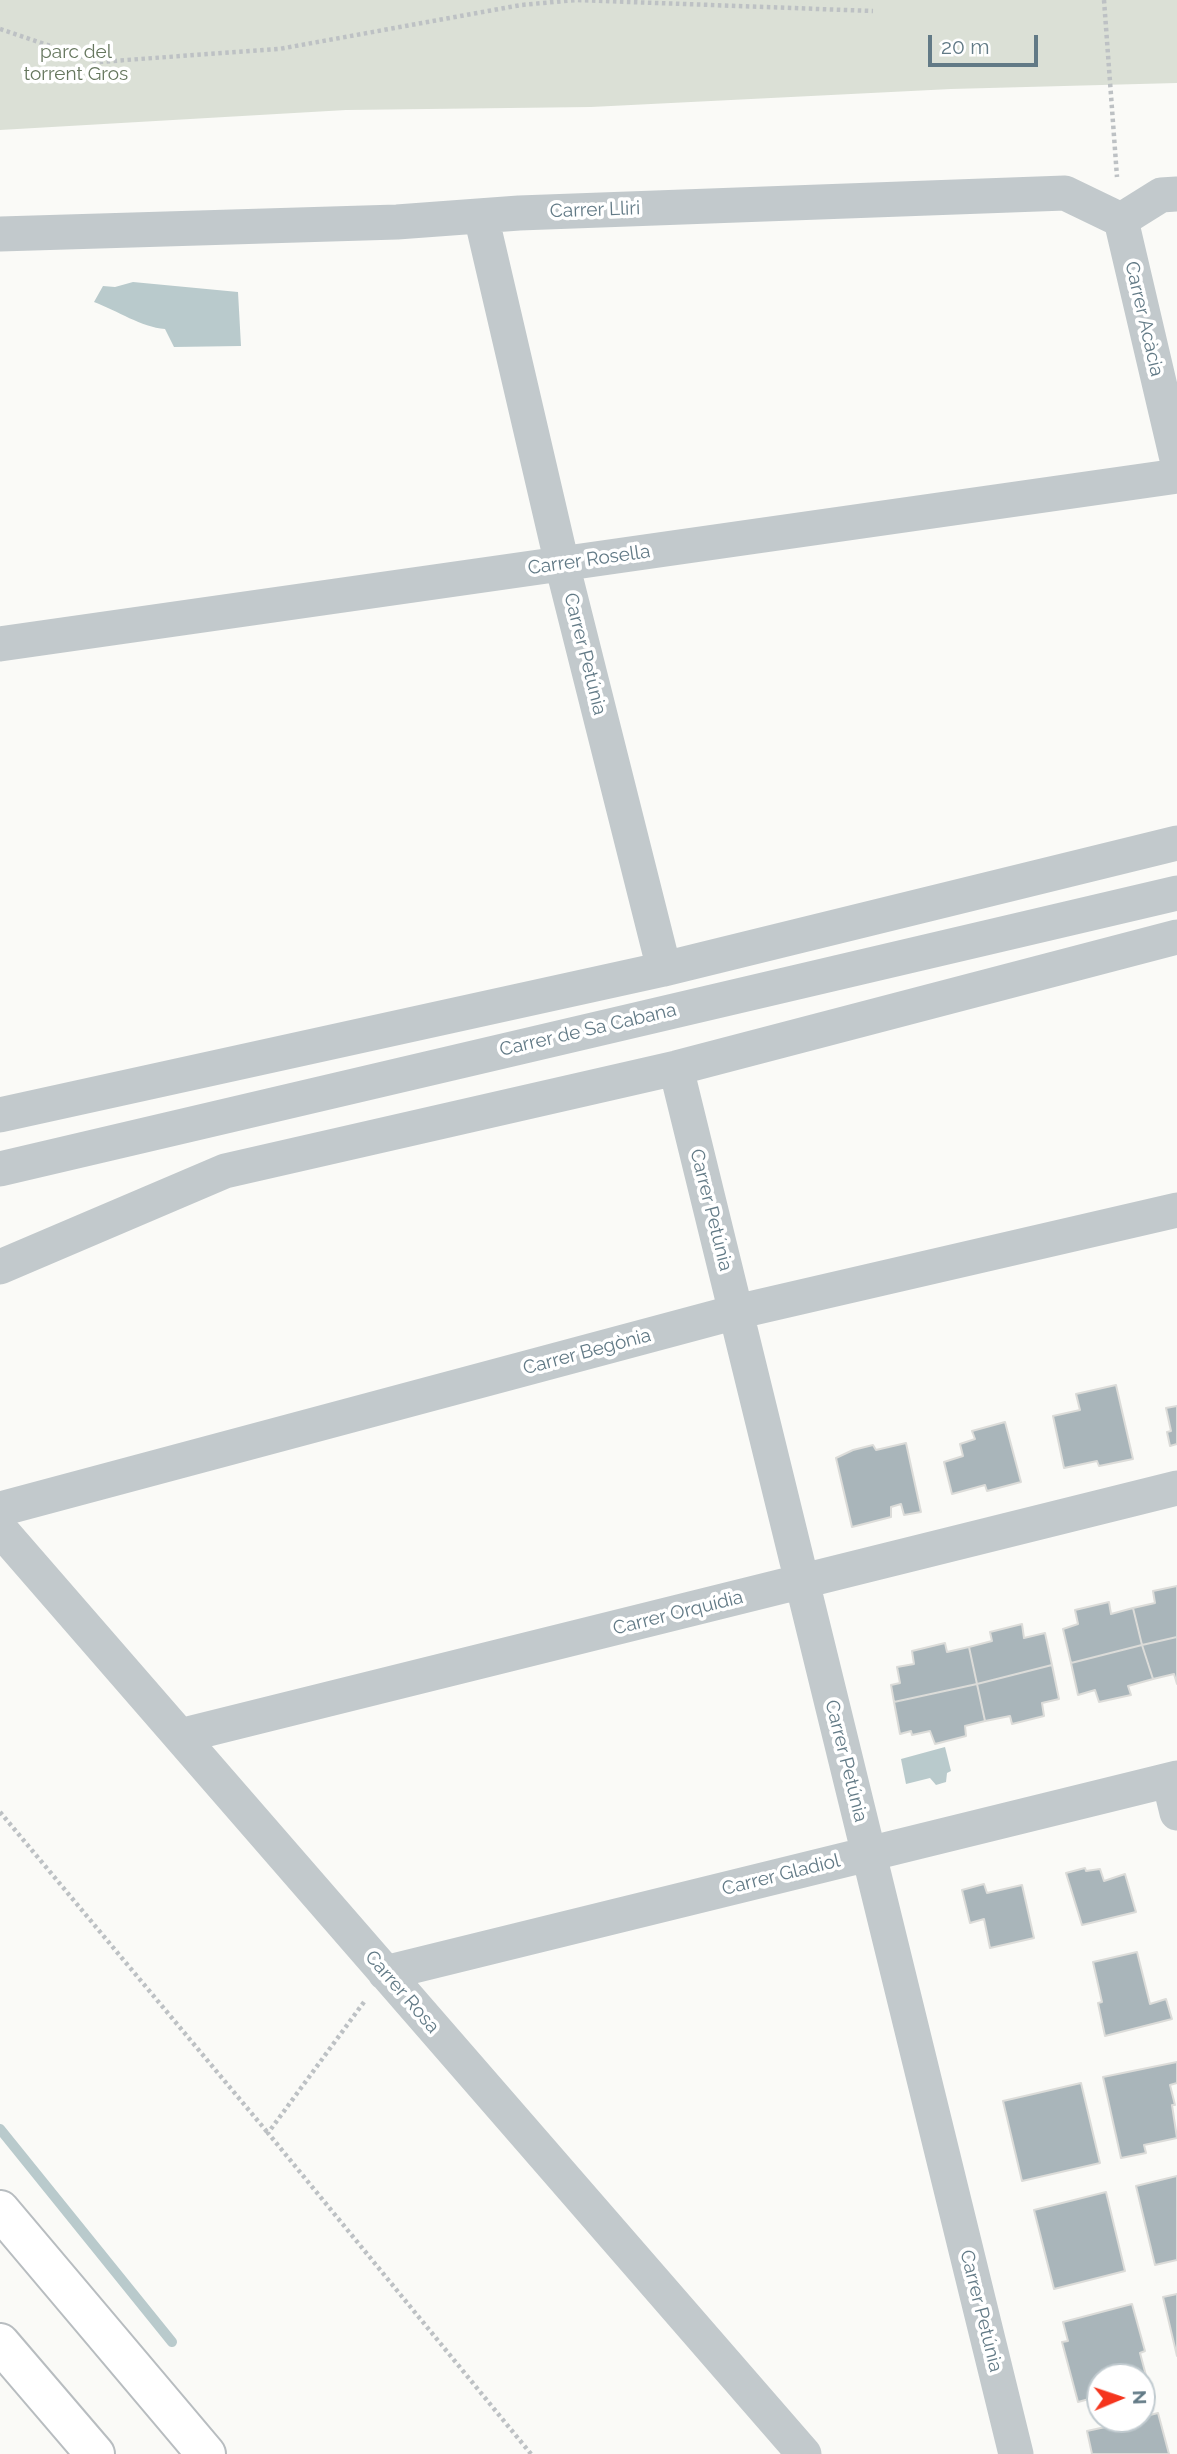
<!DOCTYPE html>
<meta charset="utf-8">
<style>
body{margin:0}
#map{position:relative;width:1177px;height:2454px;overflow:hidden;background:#fafaf7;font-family:Raleway,sans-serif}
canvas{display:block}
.north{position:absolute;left:1086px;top:2363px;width:70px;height:70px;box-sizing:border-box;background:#fff;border:2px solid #c0cacf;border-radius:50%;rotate:88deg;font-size:19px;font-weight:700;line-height:28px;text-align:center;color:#627a86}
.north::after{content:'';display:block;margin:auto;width:24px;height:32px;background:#f5351d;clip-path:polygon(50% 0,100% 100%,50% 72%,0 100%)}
.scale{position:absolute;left:928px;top:35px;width:110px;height:32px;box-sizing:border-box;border:4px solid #627a86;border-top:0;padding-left:9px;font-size:21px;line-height:24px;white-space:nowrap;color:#627a86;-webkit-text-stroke:5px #fff;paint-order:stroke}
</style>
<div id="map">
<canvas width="1177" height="2454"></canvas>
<div class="north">N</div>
<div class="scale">20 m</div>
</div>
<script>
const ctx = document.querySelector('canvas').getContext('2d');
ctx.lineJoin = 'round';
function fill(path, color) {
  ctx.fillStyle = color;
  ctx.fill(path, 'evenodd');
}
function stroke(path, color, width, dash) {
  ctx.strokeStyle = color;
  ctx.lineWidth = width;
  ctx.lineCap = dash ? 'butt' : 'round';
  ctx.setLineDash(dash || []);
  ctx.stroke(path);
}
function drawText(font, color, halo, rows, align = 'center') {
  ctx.font = font + ' Raleway,sans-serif';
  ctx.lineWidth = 7;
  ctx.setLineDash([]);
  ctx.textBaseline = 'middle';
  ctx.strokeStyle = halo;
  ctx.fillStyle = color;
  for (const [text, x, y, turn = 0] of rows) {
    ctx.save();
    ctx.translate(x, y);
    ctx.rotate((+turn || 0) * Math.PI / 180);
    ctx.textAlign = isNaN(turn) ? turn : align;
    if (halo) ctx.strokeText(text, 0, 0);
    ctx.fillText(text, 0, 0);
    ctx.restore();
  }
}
fill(new Path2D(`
 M0,0H1177V83L951,89L591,107L346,110L0,130Z`), '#dbe0d6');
fill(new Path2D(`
 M133,282L238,292L241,346L174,347L165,329C141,327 118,311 94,302L103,286L115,287Z
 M945,1747L951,1771L947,1773L946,1782L936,1785L930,1778L906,1784L901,1759Z`), '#b9cacc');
stroke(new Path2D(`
 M0,2129L172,2342`), '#b9cacc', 10);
const building = new Path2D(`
 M1116,1385L1133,1459L1099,1466L1097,1461L1064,1468L1053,1416L1080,1410L1076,1394Z
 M1177,1406V1444L1170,1446L1167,1432L1171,1431L1166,1408Z
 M1005,1422L1021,1482L987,1491L985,1485L952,1494L944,1462L963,1456L960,1444L975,1439L972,1431Z
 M906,1443L921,1512L904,1515L901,1504L891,1507V1517L852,1527L836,1458L853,1450L873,1445L876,1450Z
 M1177,1586V1637L1142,1645L1133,1608L1155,1603L1153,1591Z
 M1109,1602L1111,1614L1133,1608L1142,1645L1071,1663L1063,1629L1078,1624L1075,1610Z
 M1022,1624L1024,1638L1045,1633L1052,1665L977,1684L969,1647L992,1641L990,1632Z
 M1177,1637V1684L1174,1674L1153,1679L1142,1645Z
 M945,1643L947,1652L969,1647L977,1684L894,1702L891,1685L900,1683L897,1667L914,1664L912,1651Z
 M1142,1645L1153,1679L1128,1686L1131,1695L1099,1702L1095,1690L1078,1695L1071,1663Z
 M1052,1665L1059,1699L1042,1703L1044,1716L1012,1724L1010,1716L985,1721L977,1684Z
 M977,1684L985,1721L965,1726L966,1736L935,1744L930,1731L912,1735L911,1731L900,1734L894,1702Z
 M1085,1868L1086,1871L1100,1869L1104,1881L1125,1874L1136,1912L1082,1925L1066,1873Z
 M984,1884L987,1893L1022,1885L1034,1938L990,1948L984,1919L970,1923L962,1890Z
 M1137,1952L1150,2004L1166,1999L1172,2019L1105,2036L1098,2003L1102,2002L1093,1962Z
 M1177,2062V2083L1170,2085L1175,2105H1172L1177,2138L1144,2145L1146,2153L1121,2158L1103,2077Z
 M1081,2083L1100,2163L1022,2181L1003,2101Z
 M1177,2176V2260L1155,2265L1136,2186Z
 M1106,2192L1125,2271L1054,2289L1034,2210Z
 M1177,2294V2356L1163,2297Z
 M1132,2304L1145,2351L1140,2353L1148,2383L1142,2385V2377H1100V2396L1078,2402L1062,2342L1068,2341L1063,2322Z
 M1158,2413L1169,2454H1092L1087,2431L1142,2419V2417Z`);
fill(building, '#a9b5ba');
stroke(building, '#dcdcd9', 2);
const trunk = new Path2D(`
 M0,2210L206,2454`);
const motorway = new Path2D(`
 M0,2343L95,2454`);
stroke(trunk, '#b8bdc0', 42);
stroke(motorway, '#b8bdc0', 42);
stroke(new Path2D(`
 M1104,0L1117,177
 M0,29L98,62L279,49L521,5L576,0L873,11
 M0,1812L268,2133
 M364,2002L268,2133L531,2454`), '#bdc1c4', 4.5, [3.5, 3.5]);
stroke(new Path2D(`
 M481,216L562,564L664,969
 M1121,220L1177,459
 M0,234L397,222L519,213L1065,193L1121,220L1161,195L1177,194
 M0,644L1177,476
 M676,1068L1016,2454
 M0,1115L664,969L1177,843
 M0,1169L1177,893
 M0,1267L225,1171L676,1068L1177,937
 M0,1509L736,1312L1177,1210
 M0,1529L804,2454
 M180,1736L1177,1488
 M1169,1780L1177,1813
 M385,1973L1177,1778`), '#c2c9cc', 35);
stroke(trunk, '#fff', 38);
stroke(motorway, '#fff', 38);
drawText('19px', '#66775e', '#fff', [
 ["parc del",76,52],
 ["torrent Gros",76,74]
]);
drawText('19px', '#627a86', '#fff', [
 ["Carrer Lliri",595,210,-2],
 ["Carrer Acàcia",1144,319,77],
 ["Carrer Rosella",589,560,-8],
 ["Carrer Petúnia",585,654,76],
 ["Carrer de Sa Cabana",588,1030,-13],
 ["Carrer Petúnia",711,1210,76],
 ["Carrer Begònia",587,1352,-15],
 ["Carrer Orquídia",678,1613,-14],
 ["Carrer Petúnia",846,1761,76],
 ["Carrer Gladiol",781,1875,-14],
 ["Carrer Rosa",402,1992,49],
 ["Carrer Petúnia",981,2311,76]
]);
</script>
